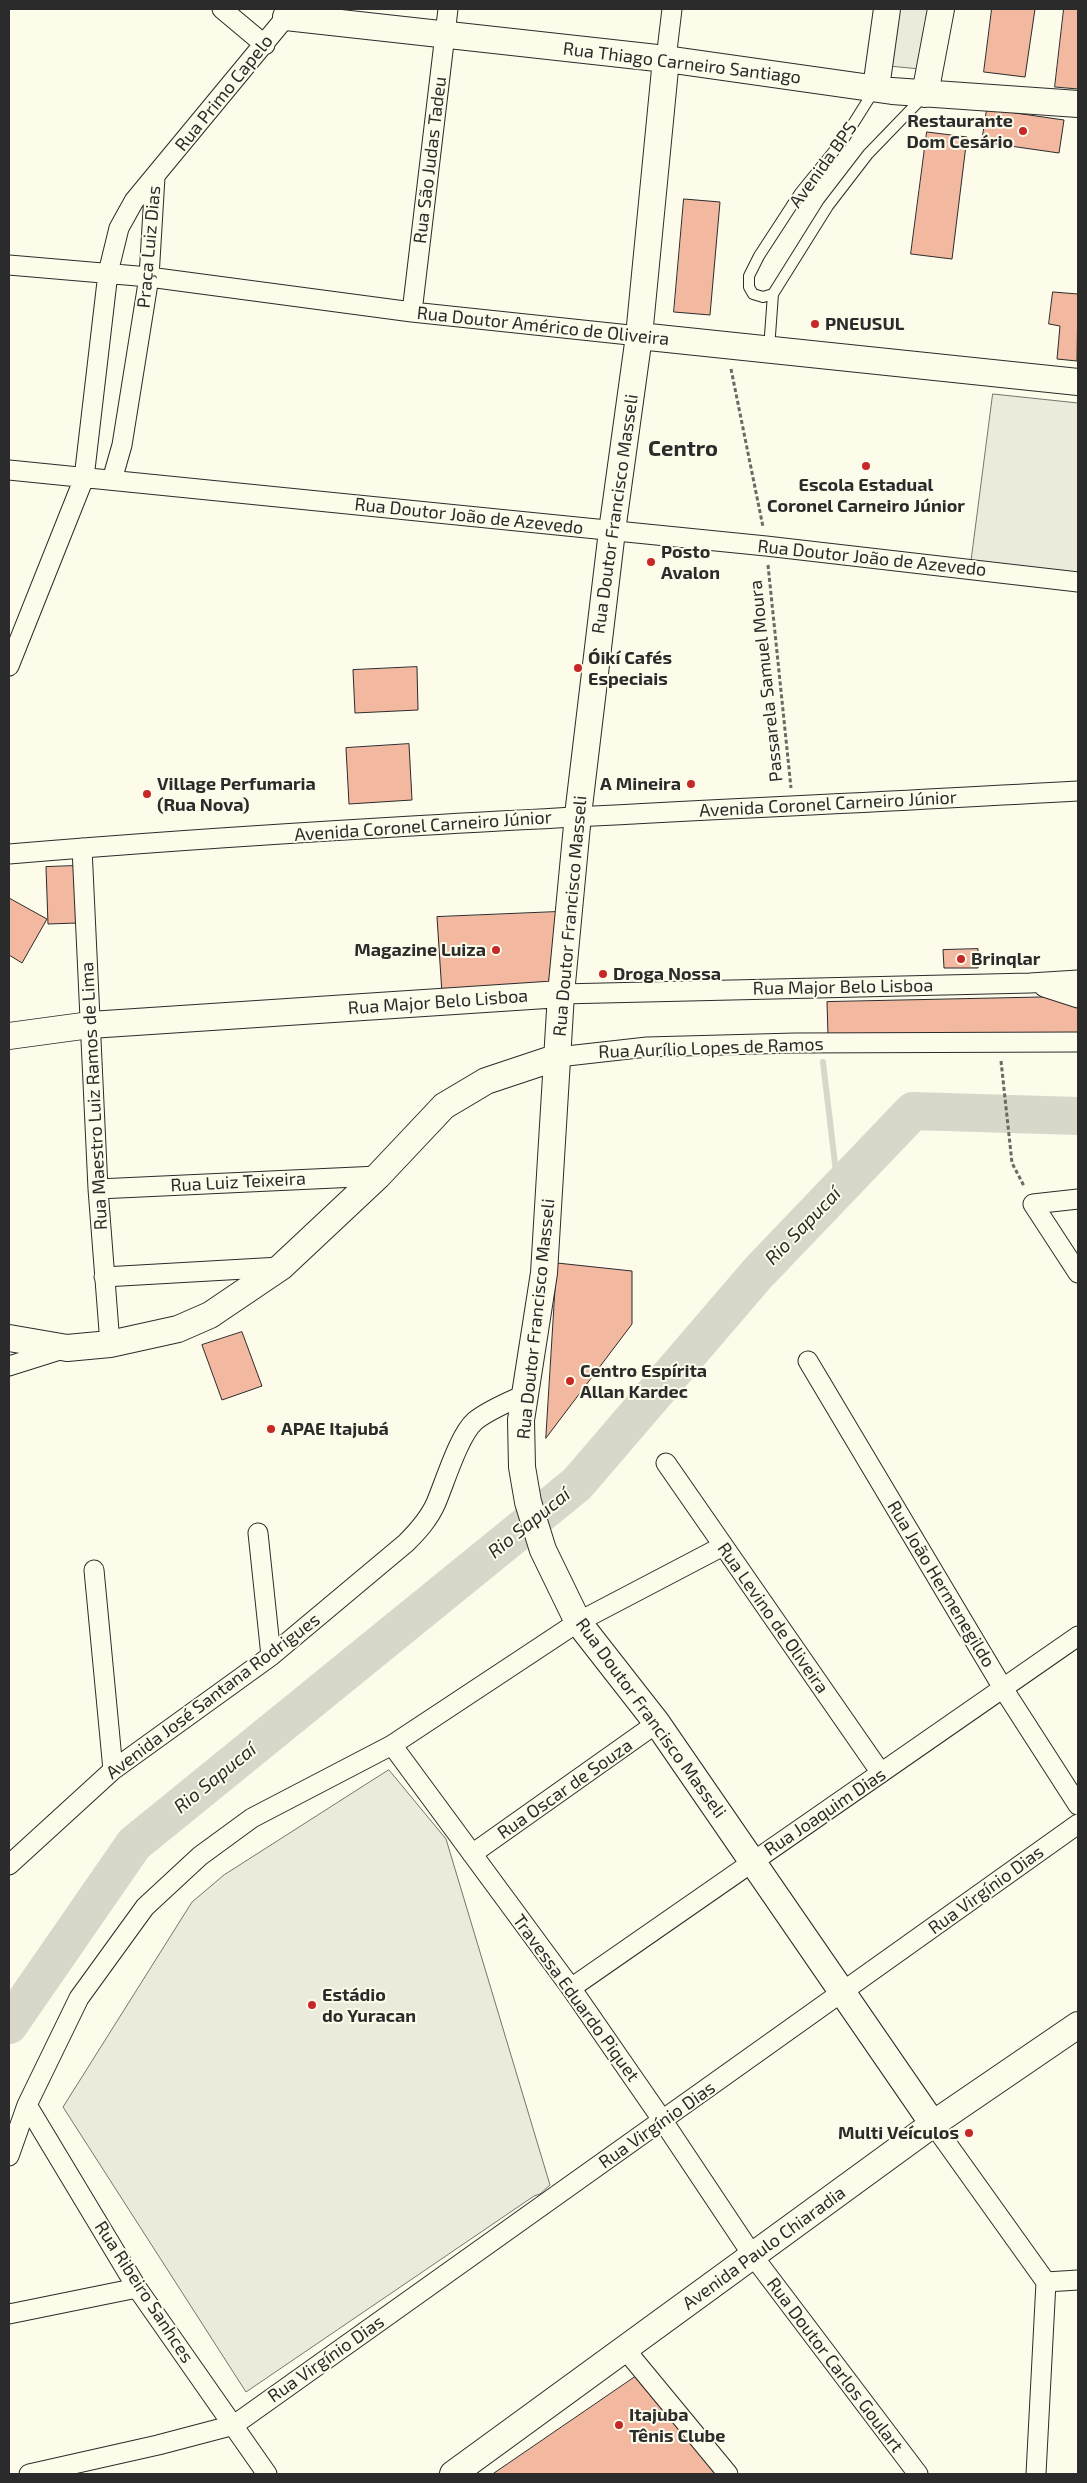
<!DOCTYPE html>
<meta charset="utf-8">
<style>
body{margin:0}
#map{position:relative;width:1087px;height:2483px;overflow:hidden;background:#fdfbea;font-family:"Exo 2",sans-serif}
canvas{display:block}
.frame{position:absolute;inset:0;border:10px solid #2b2b2b;pointer-events:none}
</style>
<div id="map">
<canvas width="1087" height="2483"></canvas>
<div class="frame"></div>
</div>
<script>
const ctx = document.querySelector('canvas').getContext('2d');
ctx.lineJoin = 'round';
function fill(path, color) {
  ctx.fillStyle = color;
  ctx.fill(path, 'evenodd');
}
function stroke(path, color, width, dash) {
  ctx.strokeStyle = color;
  ctx.lineWidth = width;
  ctx.lineCap = dash ? 'butt' : 'round';
  ctx.setLineDash(dash || []);
  ctx.stroke(path);
}
function drawText(font, color, halo, rows, align = 'center') {
  ctx.font = font + ' "Exo 2",sans-serif';
  ctx.lineWidth = 4;
  ctx.setLineDash([]);
  ctx.textBaseline = 'middle';
  ctx.strokeStyle = halo;
  ctx.fillStyle = color;
  for (const [text, x, y, turn = 0] of rows) {
    ctx.save();
    ctx.translate(x, y);
    ctx.rotate((+turn || 0) * Math.PI / 180);
    ctx.textAlign = isNaN(turn) ? turn : align;
    if (halo) ctx.strokeText(text, 0, 0);
    ctx.fillText(text, 0, 0);
    ctx.restore();
  }
}
const green = new Path2D(`
 M895,9H928L920,69L889,66Z
 M993,394L1078,403V574L971,564Z
 M389,1770L446,1839L550,2185L540,2194L534,2196L246,2392L63,2107L192,1902L224,1875Z`);
fill(green, '#ecebdb');
stroke(green, '#74746e', 1);
stroke(new Path2D(`
 M823,1062L838,1189`), '#d8d7c9', 6);
stroke(new Path2D(`
 M9,2025L134,1844L577,1484L758,1273L913,1111L1078,1116`), '#d8d7c9', 38);
const building = new Path2D(`
 M992,9H1035L1025,77L984,72Z
 M1064,9H1078V89L1055,87Z
 M987,109L1064,120L1059,153L982,142Z
 M927,132L967,137L952,259L911,254Z
 M684,199L720,202L710,315L674,312Z
 M1053,292L1078,294L1077,361L1057,359L1060,326L1049,324Z
 M417,667L418,710L355,713L353,670Z
 M409,744L412,800L349,804L346,748Z
 M74,866L77,923L48,924L46,867Z
 M9,898L47,919L22,963L9,955Z
 M556,912L549,982L442,994L437,917Z
 M978,949V968H944L943,950Z
 M1047,997L1078,1006V1036L828,1035L827,1002Z
 M557,1263L632,1271V1324L546,1438Z
 M242,1332L262,1386L222,1400L202,1345Z
 M635,2377L716,2474H493Z`);
fill(building, '#f2b8a0');
stroke(building, '#2b2b2b', 1);
const lane = new Path2D(`
 M875,89L843,140L800,193L759,256L749,276V287L753,294L763,297L773,294L828,206L868,154L924,96
 M769,349L773,294`);
const street = new Path2D(`
 M222,9L265,45
 M666,59L672,9
 M9,265L149,277L412,312L639,336
 M412,312L448,9
 M9,470L766,546L1078,582
 M112,480L122,445L149,277L155,177
 M9,666L84,478L108,273L119,228L134,201L286,17
 M82,848L98,1189L110,1344
 M9,854C365,824 722,811 1078,791
 M1044,987L1078,998
 M561,994L1030,983L1078,980
 M558,1057L647,1047L795,1043L1078,1042
 M98,1189L378,1176
 M1078,1199L1033,1204L1078,1273
 M104,1277L280,1267
 M808,1361L1004,1690L1078,1805
 M9,1366L63,1349
 M666,1463L881,1773
 M258,1533L271,1656
 M94,1570L113,1770
 M392,1745L571,1988L663,2121L753,2256L918,2474
 M472,1854L657,1723
 M9,1865L113,1770L271,1656L406,1543C418,1531 429,1519 436,1503C445,1482 459,1435 475,1421C490,1409 509,1402 526,1394
 M571,1988L1078,1636
 M27,2105L137,2288L267,2474
 M933,2124L1046,2282
 M9,2156L27,2105L79,1998L145,1907L200,1856L252,1818L392,1745L578,1622L723,1546
 M1046,2282L1078,2280
 M9,2314L137,2288
 M624,2348L728,2474
 M29,2474L158,2445L234,2425L1078,1824
 M1036,2474L1046,2282`);
const secondary = new Path2D(`
 M286,17L666,59L892,91L1078,104
 M666,59L639,336L612,531L578,815L561,994L544,1273L521,1420L522,1467L528,1502L543,1550L578,1622L657,1723L933,2124
 M876,88L887,9
 M925,94L941,9
 M639,336L1078,382
 M9,1036L90,1025L561,994
 M9,1338L67,1348L110,1344L178,1329L210,1315L281,1267L378,1176L444,1106L486,1081L558,1057
 M453,2474L933,2124L1078,2025`);
stroke(lane, '#2b2b2b', 12);
stroke(street, '#2b2b2b', 21);
stroke(secondary, '#2b2b2b', 28);
stroke(new Path2D(`
 M731,369L763,527
 M768,565L791,788
 M1001,1061L1012,1163L1024,1186`), '#6a6964', 3, [4, 2.5]);
stroke(lane, '#fdfbea', 10);
stroke(street, '#fdfbea', 19);
stroke(secondary, '#fdfbea', 26);
for (const [x, y, r, color] of [
 [1023,131,5,"#c62828"],
 [815,324,5,"#c62828"],
 [866,466,5,"#c62828"],
 [651,562,5,"#c62828"],
 [578,668,5,"#c62828"],
 [691,784,5,"#c62828"],
 [147,794,5,"#c62828"],
 [496,950,5,"#c62828"],
 [961,959,5,"#c62828"],
 [603,974,5,"#c62828"],
 [570,1381,5,"#c62828"],
 [271,1429,5,"#c62828"],
 [312,2005,5,"#c62828"],
 [969,2133,5,"#c62828"],
 [619,2425,5,"#c62828"]
]) {
  const dot = new Path2D();
  dot.arc(x, y, r, 0, 2 * Math.PI);
  ctx.fillStyle = color;
  ctx.fill(dot);
  stroke(dot, '#fdfbea', 2);
}
drawText('18px', '#2b2b2b', '#fdfbea', [
 ["Rua Thiago Carneiro Santiago",682,63,7],
 ["Rua Primo Capelo",224,93,-51],
 ["Rua São Judas Tadeu",430,160,-83],
 ["Avenida BPS",823,165,-54],
 ["Praça Luiz Dias",149,247,-85],
 ["Rua Doutor Américo de Oliveira",543,326,6],
 ["Rua Doutor Francisco Masseli",615,514,-82],
 ["Rua Doutor João de Azevedo",469,516,6],
 ["Rua Doutor João de Azevedo",872,558,6],
 ["Passarela Samuel Moura",766,681,-96],
 ["Avenida Coronel Carneiro Júnior",828,804,-3],
 ["Avenida Coronel Carneiro Júnior",423,826,-4],
 ["Rua Doutor Francisco Masseli",570,916,-85],
 ["Rua Major Belo Lisboa",843,987,-1],
 ["Rua Major Belo Lisboa",438,1002,-4],
 ["Rua Aurílio Lopes de Ramos",711,1048,-2],
 ["Rua Maestro Luiz Ramos de Lima",94,1096,-93],
 ["Rua Luiz Teixeira",238,1182,-3],
 ["Rua Doutor Francisco Masseli",536,1319,-84],
 ["Rua João Hermenegildo",941,1584,59],
 ["Rua Levino de Oliveira",773,1618,55],
 ["Avenida José Santana Rodrigues",213,1696,-37],
 ["Rua Doutor Francisco Masseli",651,1718,54],
 ["Rua Oscar de Souza",565,1789,-35],
 ["Rua Joaquim Dias",825,1812,-34],
 ["Rua Virgínio Dias",986,1890,-36],
 ["Travessa Eduardo Piquet",576,1998,54],
 ["Rua Virgínio Dias",657,2125,-35],
 ["Avenida Paulo Chiaradia",764,2248,-36],
 ["Rua Ribeiro Sanhces",144,2292,57],
 ["Rua Virgínio Dias",326,2359,-35],
 ["Rua Doutor Carlos Goulart",835,2365,53]
]);
drawText('bold 18px', '#2b2b2b', '#fdfbea', [
 ["Restaurante",1013,121,"right"],
 ["Dom Cesário",1013,142,"right"],
 ["PNEUSUL",825,324],
 ["Escola Estadual",866,485,"center"],
 ["Coronel Carneiro Júnior",866,506,"center"],
 ["Posto",661,552],
 ["Avalon",661,573],
 ["Óikí Cafés",588,658],
 ["Especiais",588,679],
 ["Village Perfumaria",157,784],
 ["(Rua Nova)",157,805],
 ["A Mineira",681,784,"right"],
 ["Magazine Luiza",486,950,"right"],
 ["Brinqlar",971,959],
 ["Droga Nossa",613,974],
 ["Centro Espírita",580,1371],
 ["Allan Kardec",580,1392],
 ["APAE Itajubá",281,1429],
 ["Estádio",322,1995],
 ["do Yuracan",322,2016],
 ["Multi Veículos",959,2133,"right"],
 ["Itajuba",629,2415],
 ["Tênis Clube",629,2436]
], 'left');
drawText('italic 19px', '#2b2b2b', '#fdfbea', [
 ["Rio Sapucaí",803,1226,-46],
 ["Rio Sapucaí",529,1523,-39],
 ["Rio Sapucaí",215,1778,-39]
]);
drawText('bold 22px', '#2b2b2b', '#fdfbea', [
 ["Centro",683,449]
]);
</script>
